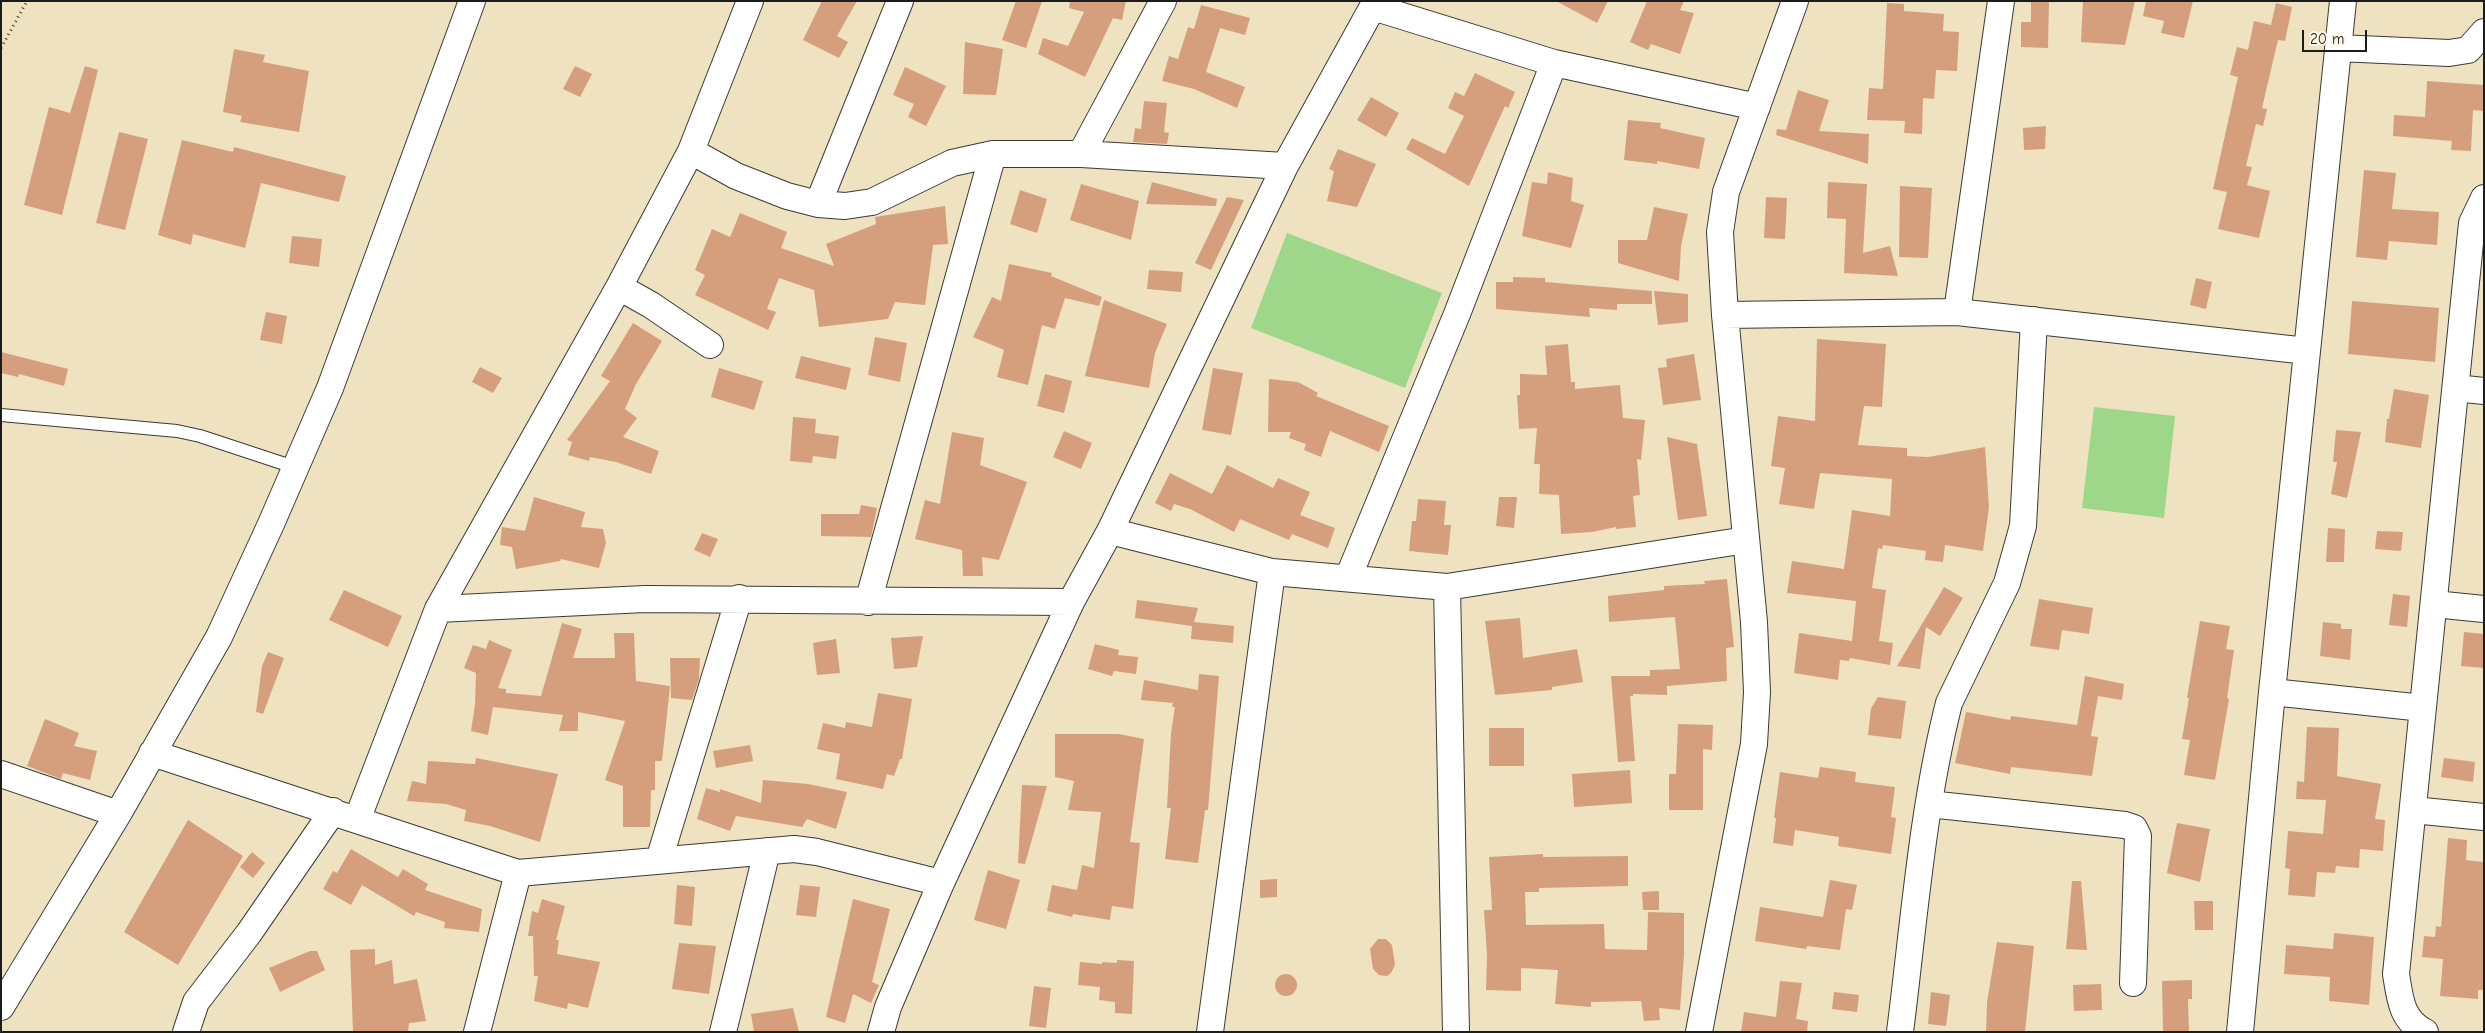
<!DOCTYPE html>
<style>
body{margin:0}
#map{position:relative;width:2485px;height:1033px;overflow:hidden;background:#efe2c1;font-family:"Comic Neue",sans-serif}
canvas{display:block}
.frame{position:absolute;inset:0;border:2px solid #1c1c1c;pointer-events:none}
.scale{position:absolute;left:2302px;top:30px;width:65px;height:22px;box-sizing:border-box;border:2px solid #1c1c1c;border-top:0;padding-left:6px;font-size:15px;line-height:18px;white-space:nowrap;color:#1c1c1c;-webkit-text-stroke:4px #fcf5e5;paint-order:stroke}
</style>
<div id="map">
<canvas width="2485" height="1033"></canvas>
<div class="frame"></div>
<div class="scale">20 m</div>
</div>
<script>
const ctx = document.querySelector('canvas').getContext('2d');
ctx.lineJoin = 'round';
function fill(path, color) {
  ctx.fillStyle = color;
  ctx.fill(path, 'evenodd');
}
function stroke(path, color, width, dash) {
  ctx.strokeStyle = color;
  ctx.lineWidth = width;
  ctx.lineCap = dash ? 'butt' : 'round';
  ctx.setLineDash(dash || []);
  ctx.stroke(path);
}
fill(new Path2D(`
 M1287,233L1442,293L1405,388L1251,328Z
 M2094,407L2175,416L2164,518L2082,508Z`), '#9fd78a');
fill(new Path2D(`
 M822,1H857L837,36L848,42L839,58L803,40Z
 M1016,1H1042L1026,48L1002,40Z
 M1070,1H1126L1122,20L1113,18L1085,77L1038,54L1043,38L1068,46L1084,12L1069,8Z
 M1556,1H1608L1597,23Z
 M1647,1H1684L1680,10L1694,13L1680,54L1651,44L1648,50L1630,42Z
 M2049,1L2048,48L2021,47V22H2031V2Z
 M2083,1H2135L2125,45L2081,42Z
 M2146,1H2193L2184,38L2161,33L2164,21L2143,16Z
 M1887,3L1904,4V11L1944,14L1943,31L1959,32L1957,71L1936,70L1934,99L1923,98L1922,134L1904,133L1905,121L1867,120L1869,88L1883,89Z
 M2276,3L2292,7L2285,41L2278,40L2262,108L2267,109L2263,126L2256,124L2246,166L2252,167L2247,185L2270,191L2259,238L2218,229L2227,192L2213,189L2238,77L2230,75L2237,47L2248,50L2254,21L2271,25Z
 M1201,5L1250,18L1245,35L1220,28L1206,72L1245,87L1237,108L1194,89L1162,81L1169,56L1178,59L1188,27L1194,29Z
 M965,42L1003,49L996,95L963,94Z
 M234,49L265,55L263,62L309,71L299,132L240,122L242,116L223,112Z
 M85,66L98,70L62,215L24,205L49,107L70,113Z
 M575,66L592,74L580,97L563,89Z
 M905,67L946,86L926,126L908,117L914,104L893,95Z
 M1475,73L1515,92L1508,108L1505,106L1469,186L1406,149L1412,138L1445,154L1464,116L1448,108L1455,92L1464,96Z
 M2427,81L2484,85V111L2473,110L2471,151L2451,150L2452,141L2393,136L2394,115L2425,117Z
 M1798,90L1829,100L1819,131L1869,134L1868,164L1776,135L1777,129L1786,130Z
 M1371,97L1399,113L1386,137L1357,120Z
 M1144,101L1167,103L1164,132L1169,133L1167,144L1133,142L1135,128L1141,129Z
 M1628,120L1661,123L1660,128L1705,138L1699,169L1657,161V164L1624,160Z
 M2046,126L2045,149L2024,150L2023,128Z
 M119,132L148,139L125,230L96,223Z
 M182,140L233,152L234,147L346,176L339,202L261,183L245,248L193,234L191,245L158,235Z
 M1338,149L1376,164L1357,207L1327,201L1334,171L1329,169Z
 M2364,170L2396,173L2392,209L2439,212L2437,245L2389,241L2387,260L2356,257Z
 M1548,172L1573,178L1571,201L1584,205L1571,248L1522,236L1532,182L1547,184Z
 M1152,182L1217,199L1216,206L1146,204Z
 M1828,182L1867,184L1863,253L1890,246L1898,276L1844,273L1846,219L1827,218Z
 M1081,184L1139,201L1131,240L1070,220Z
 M1900,186L1932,188L1928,258L1899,257Z
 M1020,190L1047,199L1037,233L1010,224Z
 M1227,197L1244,200L1211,270L1195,263Z
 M1766,197L1787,198L1785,239L1764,238Z
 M945,206L948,244L933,245L925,305L895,302L888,319L819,327L814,290L779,278L767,309L776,312L768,330L695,295L705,275L695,270L712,229L730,237L740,213L787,232L781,248L834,266L826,244L876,224L875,217Z
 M1654,207L1688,214L1681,246L1679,281L1618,263V240H1647Z
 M292,236L322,239L319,267L289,263Z
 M1009,264L1052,273L1051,276L1102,297L1099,306L1065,298L1055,329L1042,325L1028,385L997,377L1004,350L973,337L992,297L1001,301Z
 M1149,270L1183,272L1181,292L1147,289Z
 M1513,277L1545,278V282L1652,291V304H1617V310L1589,308L1590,317L1496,309V282H1513Z
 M2196,278L2212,282L2206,309L2190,305Z
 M1654,291L1688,294V322L1658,325Z
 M1104,300L1167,324L1155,353L1149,388L1085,376Z
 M2352,301L2439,308L2435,362L2348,354Z
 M266,312L287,316L282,344L260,340Z
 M633,323L662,341L636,384L625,409L637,418L623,437L659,451L651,474L616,462L590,457L589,461L568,455L572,442L567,440L610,381L601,376Z
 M875,337L907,343L900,382L868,375Z
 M1817,339L1886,344L1882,407L1864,406L1858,445L1907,448V456L1928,457L1985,447L1989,507L1983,551L1945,545L1943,562L1925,560L1926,551L1883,545L1882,549L1878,548L1872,588L1886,590L1879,641L1893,643L1890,665L1850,658L1849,661L1840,660L1838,680L1794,673L1799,633L1852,641L1856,601L1787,593L1792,561L1844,569L1852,510L1890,516L1892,479L1820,473L1814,509L1779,504L1785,468L1771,466L1778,416L1815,421Z
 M1568,344L1571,382H1575V389L1620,385L1623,418L1645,420L1641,460L1637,459L1640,495L1633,496L1636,527L1616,529V527L1592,532L1561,534L1559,495L1539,494L1540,464H1534L1537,428L1519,429L1517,395H1520V374L1547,375L1545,346Z
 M1,352L68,369L64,386L19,374L18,377L1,373Z
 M1694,354L1701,400L1663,405L1658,368L1667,367L1666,359Z
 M801,356L851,368L846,390L795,378Z
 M480,367L502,378L493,393L472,382Z
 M719,368L763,381L754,410L711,397Z
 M1213,368L1243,373L1231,435L1202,430Z
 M1045,374L1072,381L1064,413L1037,406Z
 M1269,379L1298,382L1318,393L1316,396L1389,426L1379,452L1330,431L1321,457L1304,450L1306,444L1289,438L1291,432H1268Z
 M2394,389L2429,395L2421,448L2385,442L2387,419H2389Z
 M793,417L816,419L815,433L839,436L836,459L813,456L812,463L790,461Z
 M2336,430L2361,432L2347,498L2331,494L2337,462H2333Z
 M1064,431L1092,443L1081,469L1053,457Z
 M952,432L984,438L980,465L1027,482L999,560L982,557L983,576H963L962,550L915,539L925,500L940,504Z
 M1667,437L1697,444L1707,516L1678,520Z
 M1227,465L1273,488L1278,478L1310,492L1300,515L1335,528L1328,548L1292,534L1289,540L1240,519L1234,532L1190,509L1174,504L1171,511L1155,503L1170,473L1212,494Z
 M534,497L585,512L581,527L603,529L606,543L599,568L561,559L560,561L516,569L512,547L500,545L502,527L525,531Z
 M1499,497H1517L1514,528L1496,526Z
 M1418,499L1446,501L1444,525H1451L1448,555L1409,551L1412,521H1416Z
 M861,505L877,508L871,537L821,536V514H859Z
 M2328,528L2345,529L2344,562H2326Z
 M2377,531L2403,532L2401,551L2375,549Z
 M702,533L718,539L710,557L694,550Z
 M1727,579L1734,647L1726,648L1727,681L1667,686V695L1633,694V696H1630L1635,761L1618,762L1611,676H1650V670L1680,669L1675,617L1609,622L1608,596L1664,590V586L1705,584L1704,581Z
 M1944,587L1963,598L1940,636L1926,627L1920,669L1897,666Z
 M344,590L402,616L388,647L329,620Z
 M2393,594L2410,596L2407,627L2389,625Z
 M2039,599L2093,608L2089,634L2062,630L2059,650L2030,646Z
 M1137,600L1198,608L1194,622L1234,626L1233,643L1191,639L1192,626L1135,618Z
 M1520,618L1523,658L1577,649L1583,682L1552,687V690L1495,695L1485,621Z
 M2200,621L2230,626L2226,649L2234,650L2227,698L2229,699L2215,780L2184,775L2190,740L2182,739L2189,698H2187Z
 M2323,622L2341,624V629H2352L2350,660L2320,656Z
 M562,623L582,629L573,658H615L614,633H634L636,681L670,686L662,761H655V790H651L650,827H623V786L605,780L625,721L578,712V731H559L563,715L493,707L488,735L471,731L475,705L476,673L464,668L473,645L486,649L489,640L512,650L498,688L506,689V693L541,696Z
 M2464,632L2484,634V668L2461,666Z
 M923,636L917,667L894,669L891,638Z
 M836,639L840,673L817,675L813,643Z
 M1095,644L1119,650L1118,655L1138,657L1136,674L1114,671L1112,676L1088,669Z
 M268,652L284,658L263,714L256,712L262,666Z
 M670,658H700L699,679L692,700L671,698Z
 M1199,674L1219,676L1208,810H1205L1198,863L1165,859L1171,808H1167L1171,733L1175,707H1172L1173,703L1141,700L1144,680L1198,690Z
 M2085,676L2124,684L2122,700L2098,696L2091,736L2098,737L2092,776L2011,767L2010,774L1955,763L1966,712L2010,720L2011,716L2077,725Z
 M878,693L912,699L902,759H900L894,776L887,774L883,789L836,779L840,754L817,749L823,723L845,728L846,722L872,727Z
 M1878,697L1906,701L1901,739L1868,735L1871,708Z
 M45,719L79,733L74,746L97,751L90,780L63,773L61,779L27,766Z
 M1678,724L1713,725L1712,750L1703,749V810H1669V774H1676Z
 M2307,727L2339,728L2337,776L2381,784L2375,819L2385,820L2383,851L2360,849L2359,868L2336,866L2335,873L2317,872L2315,897L2288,895L2290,869L2285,868L2288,831L2323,834L2326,800L2296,799L2297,781L2304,782Z
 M1489,728H1524V766H1489Z
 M1055,734H1119L1144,739L1130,842L1140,843L1133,909L1112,906L1110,920L1073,914L1072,917L1047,911L1052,885L1077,890L1082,865L1094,868L1101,812L1068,810L1074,781L1055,777Z
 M750,745L753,761L716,768L713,751Z
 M476,758L558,774L540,842L490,826L464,821L466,810L446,804L407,801L412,781L426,784L428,761L475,764Z
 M2444,758L2475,762L2473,782L2441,777Z
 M1820,767L1856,772L1855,782L1895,787L1891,817L1896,818L1891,854L1838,846L1839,837L1795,830L1793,846L1773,843L1776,818H1774L1780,772L1818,778Z
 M1630,770L1632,803L1574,807L1572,774Z
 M763,780L808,784L847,792L836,829L807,819L802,827L736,816L730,831L697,819L706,788L720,792V789L761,803Z
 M1022,785L1047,786L1025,864L1018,863Z
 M188,820L243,856L178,965L124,932Z
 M2177,823L2210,829L2200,882L2167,873Z
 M2448,838L2467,840L2466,860L2484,862V990H2478V999L2440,996L2443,959L2422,957L2424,936L2435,937L2436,926L2441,927Z
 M351,849L398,877L403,869L428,884L425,890L482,909L479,932L444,928L445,922L416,912L414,916L362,885L351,905L323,889L333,871L337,873Z
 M252,852L265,863L253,878L240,867Z
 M1543,854V857L1628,856V886L1539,888V892H1525L1526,925L1604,924L1605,949L1647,950L1648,912L1684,913V955L1680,1010L1659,1008L1660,1020L1644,1021L1641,1001L1591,1002V1007L1555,1004L1558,970L1521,968V991L1486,990L1487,955L1484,910H1492L1489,857Z
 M988,870L1020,880L1006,929L974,920Z
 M1277,879V897L1260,898V880Z
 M1830,880L1857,885L1852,910L1846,909L1840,950L1807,946L1806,949L1755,941L1760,907L1823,917Z
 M2072,881H2081L2087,950L2066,949Z
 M677,885L695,887L692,926L674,924Z
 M800,885L820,887L816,917L796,915Z
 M1659,891V910H1643L1642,892Z
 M542,899L565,906L556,940H559L557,954L600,962L588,1008L568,1003L567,1009L534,1001L538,976H534L533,936H528L532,911L538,913Z
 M853,899L890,909L872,982L879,985L871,1003L853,994L845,1023L826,1017Z
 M2194,901H2213V930H2195Z
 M2334,933L2374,937L2369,1005L2329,1001L2330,977L2284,974L2286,945L2333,949Z
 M1378,939H1386L1392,945L1395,965L1391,973L1387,976L1379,975L1373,969L1370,949Z
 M1997,942L2034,946L2025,1032H1986L1987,1002Z
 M679,943L716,946L709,994L672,989Z
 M375,949V965L392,960L394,984L417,979L426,1021L409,1023L408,1032H353L350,950Z
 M310,951H317L325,970L280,992L269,968Z
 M1117,960L1134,961L1132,1014L1115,1013V1002L1099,1000L1100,987L1078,985L1080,962L1102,964V962L1117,963Z
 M1275 985a11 11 0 1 1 22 0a11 11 0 1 1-22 0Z
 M2192,980V999H2188L2189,1032H2163L2162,981Z
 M1780,981L1802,983L1796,1019L1808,1021L1807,1032H1741L1744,1012L1776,1017Z
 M2101,984L2102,1010L2074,1011L2073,985Z
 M1034,986L1051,988L1046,1028L1029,1026Z
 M1834,992L1859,995L1857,1012L1832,1009Z
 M1931,992L1950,995L1946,1026L1928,1024Z
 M793,1008L799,1032H754L751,1014Z`), '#d59f7e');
const lane = new Path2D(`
 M1,415L177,431L200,436L297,468`);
const street = new Path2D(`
 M1373,7L1554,63L1757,107
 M2338,48L2449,53L2468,50L2484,32
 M691,151L736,176L787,196L818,204L845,206L872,202L952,163L993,154H1081L1285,166
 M1081,154L1163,1
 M818,204L900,1
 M619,287L651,305L710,345
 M1957,312L2001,1
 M1725,315L1957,312L2307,351
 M2456,388L2484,391
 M1110,531L1272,572L1447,587L1746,540
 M1348,578L1457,314L1554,63
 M1447,587L1456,1032
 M868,602L993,154
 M2434,604L2484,609
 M438,609L645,599L1071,602
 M2272,692L2423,708
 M152,753L518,873L794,849L817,852L941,883
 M1,774L118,814
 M1929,804L2125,825L2134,828L2138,836L2133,983
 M2413,810L2484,817
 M357,820L438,609L619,287L691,151L750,1
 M659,860L739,598
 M1,1007L118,814L219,637L271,524L330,388L472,1
 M186,1032L196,1002L249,933L333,811
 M477,1032L518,873
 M723,1032L767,851
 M881,1032L888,1007L941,883L1071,602L1110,531L1285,166L1376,1
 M1210,1032L1272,572
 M1699,1032L1754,744L1757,692L1754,622L1725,315L1720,232L1726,192L1795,1
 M1900,1032C1914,922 1922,810 1949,703L2007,583L2023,526L2034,320
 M2240,1032L2272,692L2343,1
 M2425,1032C2401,1020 2400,998 2396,974L2472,223L2484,198`);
stroke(lane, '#3c3a35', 14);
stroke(street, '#3c3a35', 28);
stroke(new Path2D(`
 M1,48L27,1`), '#3c3a35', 3, [1, 4]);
stroke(lane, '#fff', 12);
stroke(street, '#fff', 26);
</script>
